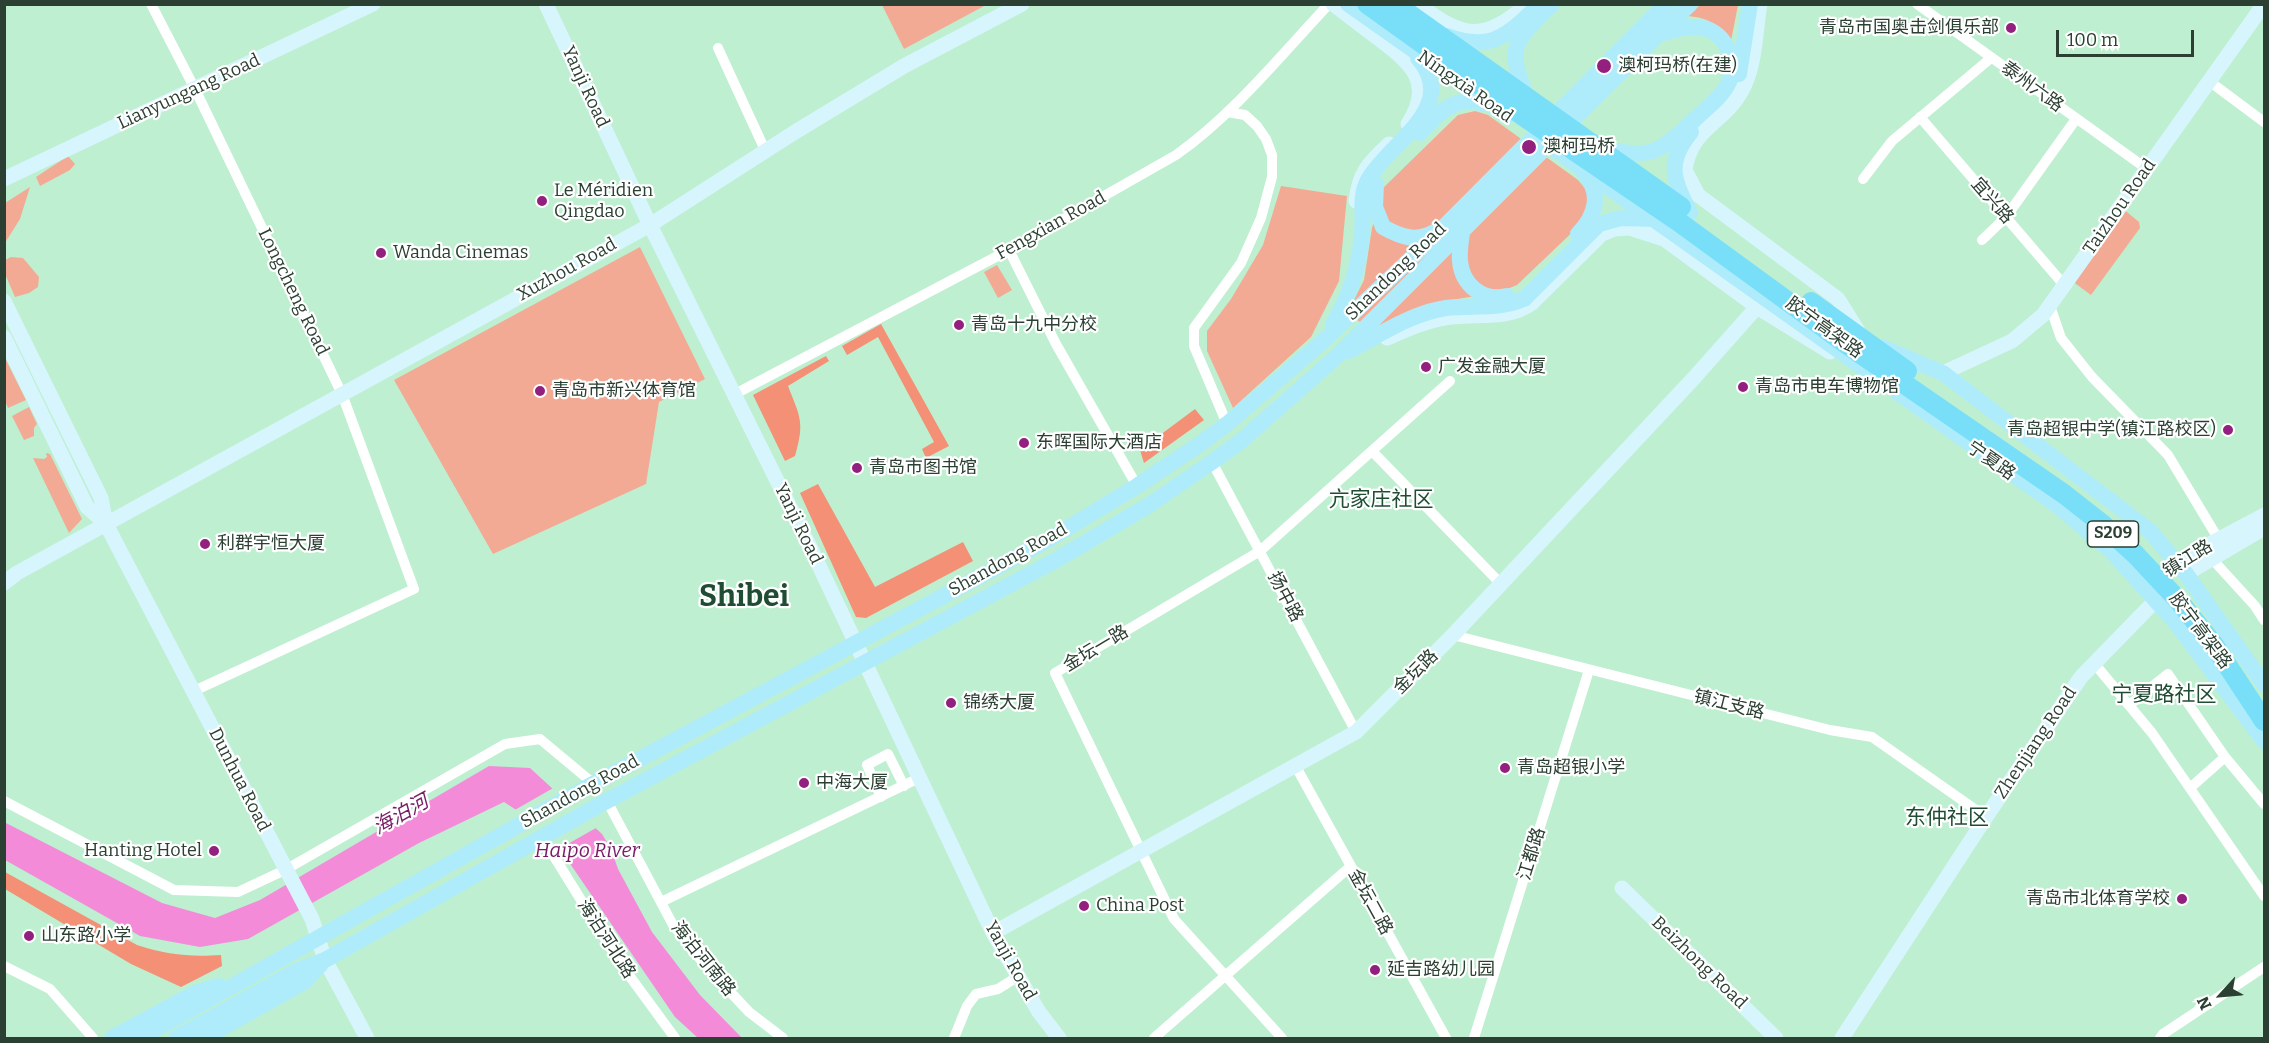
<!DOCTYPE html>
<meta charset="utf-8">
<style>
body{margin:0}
#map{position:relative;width:2269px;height:1043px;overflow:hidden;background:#beefd0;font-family:Bitter,serif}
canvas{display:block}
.frame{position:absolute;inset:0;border:6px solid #2b3f32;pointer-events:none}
.north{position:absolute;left:2191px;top:965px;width:60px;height:60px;-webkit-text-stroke:4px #fff;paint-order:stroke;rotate:244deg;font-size:16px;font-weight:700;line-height:24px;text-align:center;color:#2b3f32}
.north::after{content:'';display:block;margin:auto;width:21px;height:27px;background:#2b3f32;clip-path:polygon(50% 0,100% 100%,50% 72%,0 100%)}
.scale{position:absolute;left:2056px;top:30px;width:138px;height:27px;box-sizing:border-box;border:3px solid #2b3f32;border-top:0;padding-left:8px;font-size:18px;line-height:21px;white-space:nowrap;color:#2b3f32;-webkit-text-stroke:4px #fff;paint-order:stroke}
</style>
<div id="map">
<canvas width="2269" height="1043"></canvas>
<div class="frame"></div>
<div class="north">N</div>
<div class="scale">100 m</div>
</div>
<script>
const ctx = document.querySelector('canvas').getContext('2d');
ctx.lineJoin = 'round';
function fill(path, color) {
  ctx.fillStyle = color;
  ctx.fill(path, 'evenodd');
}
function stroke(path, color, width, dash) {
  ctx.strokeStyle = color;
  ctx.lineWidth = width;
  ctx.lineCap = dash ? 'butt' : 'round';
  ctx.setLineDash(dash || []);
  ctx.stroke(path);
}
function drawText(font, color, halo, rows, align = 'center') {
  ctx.font = font + ' Bitter,"Noto Sans SC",serif';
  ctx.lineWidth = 4.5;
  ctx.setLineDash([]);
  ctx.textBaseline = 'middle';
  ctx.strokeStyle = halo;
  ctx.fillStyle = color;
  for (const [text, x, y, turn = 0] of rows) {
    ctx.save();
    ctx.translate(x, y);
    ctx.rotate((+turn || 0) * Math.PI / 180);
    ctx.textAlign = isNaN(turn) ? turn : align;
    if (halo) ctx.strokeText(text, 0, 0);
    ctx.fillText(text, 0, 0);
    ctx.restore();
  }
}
fill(new Path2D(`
 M882,5H986L904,49Z
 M1700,5H1738L1731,41C1719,24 1708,18 1688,16Z
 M1475,111L1488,115L1578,180L1588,192L1591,205L1583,222L1517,285L1500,292L1427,304L1374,334L1348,312L1364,280L1372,228L1383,188L1458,115Z
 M68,156L75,164L70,170L40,186L36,177Z
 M1281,186L1347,196L1339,281L1311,337L1233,408L1207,351V331L1231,299L1263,245Z
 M30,187L20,219L5,243V203Z
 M2122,208L2139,222L2140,228L2091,295L2072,281Z
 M640,247L705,379L659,402L646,484L493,554L394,380Z
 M11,257L23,258L39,277L38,287L29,293L15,297L5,274V260Z
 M997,265L1012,290L998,298L984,272Z
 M5,358L26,400L8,408L5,401Z
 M29,407L37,424L34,428V436L24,440L12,416Z
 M46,453L50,454L82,519L69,533L33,458L44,459L47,457Z`), '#f3aa95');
fill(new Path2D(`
 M881,324L949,446L926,458L922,449L934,442L878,337L847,355L842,346Z
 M826,356L829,361L788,386C800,417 805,422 795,456L785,461L753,395Z
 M1195,409L1204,420L1144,463L1140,450Z
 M818,484L875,587L963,542L973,561L866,618L856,617L800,493Z
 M5,872L137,945C168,955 189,957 221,955L222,966L181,987L131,964L5,889Z`), '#f39075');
fill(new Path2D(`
 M489,766L530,768L602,834L611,849L618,869L652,932L700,995L742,1038H698L675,1017L547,830L504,802L419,843L248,939L200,947L140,936L5,860L4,822L162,903L215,918L260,900Z`), '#f38bd9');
fill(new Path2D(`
 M555,787L596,828L557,850L545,832L513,811Z`), '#beefd0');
stroke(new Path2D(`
 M151,4L195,89L342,394L414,589L194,691
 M1917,4L2147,169
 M718,48L765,150
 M2209,81L2264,122
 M1227,112L1245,115L1257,126L1266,139L1272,155V177L1261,218L1241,263L1194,328V346L1227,424
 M1920,117L2064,285
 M1863,179L1892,141L1991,58
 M1982,240L2006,217L2076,119
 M1009,250L1056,344L1137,486
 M2050,306L2061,338L2092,377L2168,455L2219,540
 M735,394L1009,250L1176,155C1233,115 1281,55 1329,4
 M1372,451L1501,584
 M1212,462L1356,732
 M2206,560H2213L2255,606L2264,620
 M1453,635L1830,730L1872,737L1986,817
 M2094,663L2152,733L2264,896
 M2129,705L2168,674L2225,757L2264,804
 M1295,765L1446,1038
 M2190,788L2225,757
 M881,797L867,765L888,754L904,786
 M4,801L174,890L238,892L285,870L505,744L540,739L594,784
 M607,801L673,925L704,964L749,1012L783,1038
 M542,837L620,963L675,1038
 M661,902L919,778
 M4,966L50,989L93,1038
 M954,1038L967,1006L976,994L998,989L1017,977
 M1154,1038L1351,866
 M1282,1038L1174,919L1055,673L1260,551L1450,381
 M1474,1038L1589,670
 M2160,1038L2163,1034L2264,967`), '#fff', 10);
stroke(new Path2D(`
 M546,4L650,225L814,555L993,933L1039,1012L1059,1038
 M1333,4C1349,16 1364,28 1379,39C1411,63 1435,83 1408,124
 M1419,4C1461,39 1486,42 1527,4
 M1760,4C1755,33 1756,66 1741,92C1724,123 1691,128 1685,170L1698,195L1838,299L1861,336
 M4,179L373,4
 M1356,201C1359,172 1369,163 1389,144
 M4,301L101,498L106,524L312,919L325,960L367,1038
 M4,337L87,507L106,524
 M1387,338C1406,330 1425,321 1445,318C1476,312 1505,322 1532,303L1602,234L1614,229L1630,228L1664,239L1757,307L1830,352
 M1943,373L2012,341L2043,315L2264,4
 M2176,562L2264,515
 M2186,574L2264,528
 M4,583L17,573L650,225L795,132L904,66L1022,4
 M1622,888L1776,1038
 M993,933L1356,732L1453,635L1693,379L1757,307
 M1842,1038L1986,817L2081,677L2156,600`), '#d7f5fd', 15);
stroke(new Path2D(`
 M1348,4L1507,116
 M1447,36C1492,53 1509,34 1540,4
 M1739,74L1750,4
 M1527,97C1505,46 1515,41 1552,4
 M1420,133C1438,113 1456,94 1484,104
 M1546,143L2058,506L2111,551L2176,623L2264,741
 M1599,148C1615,151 1633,155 1649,152C1666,148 1681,132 1694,120C1705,109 1721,98 1728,84C1739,60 1724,27 1695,27C1684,26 1671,31 1659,34
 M1376,184L1375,207L1383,227C1401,237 1417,243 1436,231
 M1690,213C1674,180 1665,164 1691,132
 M1462,232C1461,241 1459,251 1460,261C1462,285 1483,302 1507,296
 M1578,234C1596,216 1602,193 1584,173
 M1333,324C1350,296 1359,267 1362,234C1364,216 1359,196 1368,180C1388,143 1461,108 1418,58
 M1882,347L1943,373L2150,531L2186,574L2264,684
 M1349,351C1379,335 1412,313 1446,308C1473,305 1498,310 1524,299L1599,224L1621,218L1655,219
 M112,1038L195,993L219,986
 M140,1038L567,798L1048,540L1137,486L1200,444L1227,424L1321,343L1435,236L1666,4
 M176,1038L296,971L325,960L592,809L1058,559L1149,505L1212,462L1241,441L1335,358L1659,34L1690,4
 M204,1038L304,982L321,964`), '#afecfb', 16);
stroke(new Path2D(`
 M1367,4L1523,116L1679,222L1842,341L2064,494L2101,523L2135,554L2178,600L2214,645L2264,721
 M1395,4L1681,207
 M1811,302L1907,371`), '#79dff9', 20);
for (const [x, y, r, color] of [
 [2011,28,6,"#931f7e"],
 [1604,66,8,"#931f7e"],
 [1529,147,8,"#931f7e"],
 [542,201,6,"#931f7e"],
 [381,253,6,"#931f7e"],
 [959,325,6,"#931f7e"],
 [1426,367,6,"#931f7e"],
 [1743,387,6,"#931f7e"],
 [540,391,6,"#931f7e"],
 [2228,430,6,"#931f7e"],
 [1024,443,6,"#931f7e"],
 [857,468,6,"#931f7e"],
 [205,544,6,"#931f7e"],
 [951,703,6,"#931f7e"],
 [1505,768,6,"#931f7e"],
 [804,783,6,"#931f7e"],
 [214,851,6,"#931f7e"],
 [2182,899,6,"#931f7e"],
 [1084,906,6,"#931f7e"],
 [29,936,6,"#931f7e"],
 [1375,970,6,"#931f7e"]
]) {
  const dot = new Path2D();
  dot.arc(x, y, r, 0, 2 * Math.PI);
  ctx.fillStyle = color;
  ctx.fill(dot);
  stroke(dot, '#fff', 2);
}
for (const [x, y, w] of [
 [2113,534,51]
]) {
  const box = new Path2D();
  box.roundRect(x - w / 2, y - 13, w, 26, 4.5);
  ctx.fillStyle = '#fff';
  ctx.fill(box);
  stroke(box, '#2b3f32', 1.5);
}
drawText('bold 16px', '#2b3f32', null, [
 ["S209",2113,534]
]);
drawText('18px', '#2b3f32', '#fff', [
 ["青岛市国奥击剑俱乐部",1999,28,"right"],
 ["澳柯玛桥(在建)",1618,66],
 ["澳柯玛桥",1543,147],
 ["Le Méridien",554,191],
 ["Qingdao",554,212],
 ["Wanda Cinemas",393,253],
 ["青岛十九中分校",971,325],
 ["广发金融大厦",1438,367],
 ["青岛市电车博物馆",1755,387],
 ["青岛市新兴体育馆",552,391],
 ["青岛超银中学(镇江路校区)",2216,430,"right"],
 ["东晖国际大酒店",1036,443],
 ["青岛市图书馆",869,468],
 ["利群宇恒大厦",217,544],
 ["锦绣大厦",963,703],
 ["青岛超银小学",1517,768],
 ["中海大厦",816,783],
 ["Hanting Hotel",202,851,"right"],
 ["青岛市北体育学校",2170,899,"right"],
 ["China Post",1096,906],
 ["山东路小学",41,936],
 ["延吉路幼儿园",1387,970]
], 'left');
drawText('18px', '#2b3f32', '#fff', [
 ["Yanji Road",585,87,65],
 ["Níngxià Road",1465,87,35],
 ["泰州六路",2032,87,36],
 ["Lianyungang Road",189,92,-25],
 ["宜兴路",1992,201,49],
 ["Taizhou Road",2120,207,-55],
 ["Fengxian Road",1051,226,-29],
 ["Xuzhou Road",567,270,-29],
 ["Shandong Road",1396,272,-44],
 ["Longcheng Road",293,292,64],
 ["胶宁高架路",1824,328,36],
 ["宁夏路",1991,461,35],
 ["Yanji Road",798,524,64],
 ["镇江路",2188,559,-32],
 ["Shandong Road",1008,560,-29],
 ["扬中路",1285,597,62],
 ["胶宁高架路",2200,631,53],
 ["金坛一路",1096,649,-31],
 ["金坛路",1416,672,-45],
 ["镇江支路",1729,705,14],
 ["Zhenjiang Road",2036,743,-56],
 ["Dunhua Road",239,780,63],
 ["Shandong Road",580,792,-29],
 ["江都路",1532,854,-73],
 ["金坛二路",1370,902,61],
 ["海泊河北路",606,939,57],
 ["海泊河南路",703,959,51],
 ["Yanji Road",1010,961,61],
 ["Beizhong Road",1699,963,44]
]);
drawText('italic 20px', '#771c66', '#fff', [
 ["海泊河",401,815,-29],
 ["Haipo River",587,851]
]);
drawText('21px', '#1f4c33', '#fff', [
 ["亢家庄社区",1381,500],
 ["宁夏路社区",2164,695],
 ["东仲社区",1947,818]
]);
drawText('bold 30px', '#1f4c33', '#fff', [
 ["Shibei",744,598]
]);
</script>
